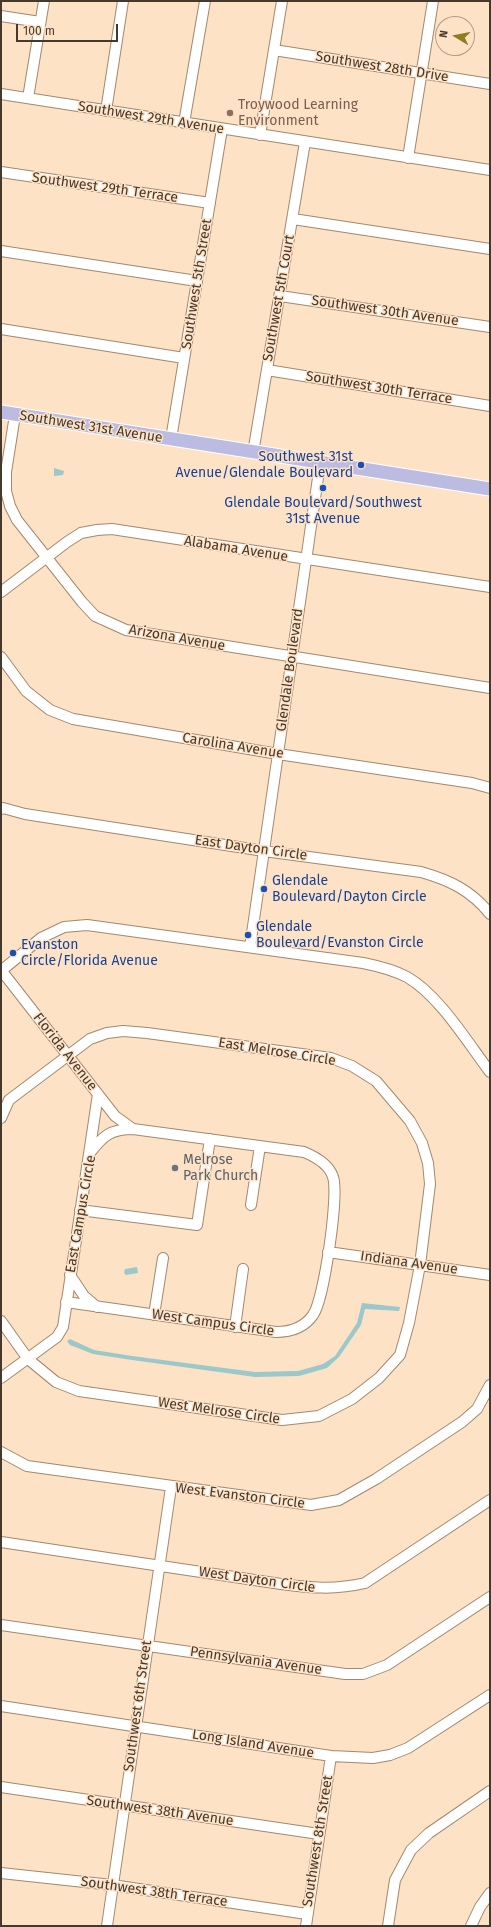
<!DOCTYPE html>
<style>
body{margin:0}
#map{position:relative;width:491px;height:1927px;overflow:hidden;background:#fee2c5;font-family:"Fira Sans",sans-serif}
canvas{display:block}
.frame{position:absolute;inset:0;border:2px solid #45392e;pointer-events:none}
.north{position:absolute;left:435px;top:16px;width:40px;height:40px;box-sizing:border-box;background:#fee2c5;border:1px solid #b49e89;border-radius:50%;rotate:280deg;font-size:11px;font-weight:700;line-height:16px;text-align:center;color:#45392e}
.north::after{content:'';display:block;margin:auto;width:14px;height:18px;background:#8f7d23;clip-path:polygon(50% 0,100% 100%,50% 72%,0 100%)}
.scale{position:absolute;left:16px;top:24px;width:102px;height:18px;box-sizing:border-box;border:2px solid #45392e;border-top:0;padding-left:5px;font-size:12px;line-height:14px;white-space:nowrap;color:#45392e;-webkit-text-stroke:3px #fee2c5;paint-order:stroke}
</style>
<div id="map">
<canvas width="491" height="1927"></canvas>
<div class="frame"></div>
<div class="north">N</div>
<div class="scale">100 m</div>
</div>
<script>
const ctx = document.querySelector('canvas').getContext('2d');
ctx.lineJoin = 'round';
function fill(path, color) {
  ctx.fillStyle = color;
  ctx.fill(path, 'evenodd');
}
function stroke(path, color, width, dash) {
  ctx.strokeStyle = color;
  ctx.lineWidth = width;
  ctx.lineCap = dash ? 'butt' : 'round';
  ctx.setLineDash(dash || []);
  ctx.stroke(path);
}
function drawText(font, color, halo, rows, align = 'center') {
  ctx.font = font + ' "Fira Sans",sans-serif';
  ctx.lineWidth = 3;
  ctx.setLineDash([]);
  ctx.textBaseline = 'middle';
  ctx.strokeStyle = halo;
  ctx.fillStyle = color;
  for (const [text, x, y, turn = 0] of rows) {
    ctx.save();
    ctx.translate(x, y);
    ctx.rotate((+turn || 0) * Math.PI / 180);
    ctx.textAlign = isNaN(turn) ? turn : align;
    if (halo) ctx.strokeText(text, 0, 0);
    ctx.fillText(text, 0, 0);
    ctx.restore();
  }
}
fill(new Path2D(`
 M54,468L64,471L63,475L54,476Z
 M137,1267L138,1273L126,1275L124,1273L125,1269Z
 M362,1303L400,1307L399,1311L365,1309L361,1325L339,1357L327,1368L299,1376L255,1377L132,1360L93,1354L70,1345L67,1341L70,1339L94,1350L132,1356L255,1372L298,1371L323,1364L335,1356L357,1323Z`), '#9bc8ca');
const minor = new Path2D(`
 M1,16L40,22
 M274,50L490,84
 M1,94L490,170
 M28,98L44,1
 M106,111L123,1
 M184,123L205,1
 M260,135L282,1
 M408,158L433,1
 M1,172L210,203
 M293,219L490,249
 M1,251L197,281
 M280,296L490,327
 M1,329L184,358
 M267,370L490,406
 M15,415L6,472V491L10,506L17,520L82,602L95,616L126,630L490,688
 M171,439L222,129
 M253,453L305,142
 M1,592L67,542L81,533L97,530L112,529L490,587
 M1,657L26,691L50,710L73,719L278,754L472,783L490,788
 M1,809L3,808L25,814L264,851L421,872C449,880 471,890 490,914
 M250,947L320,464
 M1,970L115,1116L133,1129
 M1,971L41,938L64,927L87,925L363,963C378,966 394,970 407,977C439,995 468,1043 490,1072
 M1,1118L9,1100L90,1039L107,1033L123,1031L147,1033L331,1058L352,1066L376,1081L410,1121L422,1143L428,1163L430,1184L420,1265L409,1323L400,1355L379,1378L352,1399L319,1416L282,1420L79,1391L56,1382L28,1359L1,1321
 M251,1205L260,1146
 M80,1210L197,1225L210,1139
 M328,1252L490,1275
 M70,1275L84,1296L97,1307
 M66,1302L276,1332C291,1332 304,1328 313,1315C324,1300 339,1195 333,1177C329,1164 316,1157 304,1152L133,1129C110,1129 103,1136 89,1154
 M154,1315L163,1258
 M235,1327L243,1269
 M1,1378L57,1337L63,1327L98,1094
 M1,1452L27,1466L311,1505L339,1500L376,1479L462,1422L477,1409L490,1385
 M1,1542L281,1584C310,1588 336,1590 365,1583L490,1500
 M1,1625L345,1674H363L387,1665L490,1597
 M1,1706L331,1756L373,1758L390,1755L408,1748L490,1695
 M1,1787L319,1834
 M1,1873L112,1885L307,1914
 M107,1926L171,1487
 M306,1926L331,1756
 M388,1926L395,1880L411,1850L429,1833L490,1791
 M471,1926L480,1907L490,1893`);
const major = new Path2D(`
 M1,412L490,489`);
stroke(minor, '#a3886e', 12);
stroke(major, '#fff', 15);
stroke(minor, '#fff', 10);
stroke(major, '#bcbce3', 13);
for (const [x, y, r, color] of [
 [230,113,4,"#8d6e63"],
 [361,465,4,"#1a4fb4"],
 [323,488,4,"#1a4fb4"],
 [264,889,4,"#1a4fb4"],
 [248,935,4,"#1a4fb4"],
 [13,953,4,"#1a4fb4"],
 [175,1168,4,"#6b7280"]
]) {
  const dot = new Path2D();
  dot.arc(x, y, r, 0, 2 * Math.PI);
  ctx.fillStyle = color;
  ctx.fill(dot);
  stroke(dot, '#fee2c5', 1.5);
}
drawText('14px', '#45392e', '#fee2c5', [
 ["Southwest 28th Drive",382,67,9],
 ["Southwest 29th Avenue",151,118,9],
 ["Southwest 29th Terrace",105,188,8],
 ["Southwest 5th Street",197,284,-81],
 ["Southwest 5th Court",279,298,-80],
 ["Southwest 30th Avenue",385,311,8],
 ["Southwest 30th Terrace",379,388,9],
 ["Southwest 31st Avenue",91,427,9],
 ["Alabama Avenue",236,549,9],
 ["Arizona Avenue",177,638,10],
 ["Glendale Boulevard",290,670,-82],
 ["Carolina Avenue",233,746,9],
 ["East Dayton Circle",251,848,8],
 ["Florida Avenue",65,1052,52],
 ["East Melrose Circle",277,1052,9],
 ["East Campus Circle",81,1214,-80],
 ["Indiana Avenue",409,1263,8],
 ["West Campus Circle",213,1323,8],
 ["West Melrose Circle",219,1411,8],
 ["West Evanston Circle",240,1496,7],
 ["West Dayton Circle",257,1580,8],
 ["Pennsylvania Avenue",256,1661,8],
 ["Southwest 6th Street",138,1706,-82],
 ["Long Island Avenue",253,1744,9],
 ["Southwest 38th Avenue",160,1811,8],
 ["Southwest 8th Street",318,1841,-81],
 ["Southwest 38th Terrace",154,1892,8]
]);
drawText('14px', '#785e54', '#fee2c5', [
 ["Troywood Learning",238,105],
 ["Environment",238,121]
], 'left');
drawText('14px', '#164399', '#fee2c5', [
 ["Southwest 31st",353,457,"right"],
 ["Avenue/Glendale Boulevard",353,473,"right"],
 ["Glendale Boulevard/Southwest",323,503,"center"],
 ["31st Avenue",323,519,"center"],
 ["Glendale",272,881],
 ["Boulevard/Dayton Circle",272,897],
 ["Glendale",256,927],
 ["Boulevard/Evanston Circle",256,943],
 ["Evanston",21,945],
 ["Circle/Florida Avenue",21,961]
], 'left');
drawText('14px', '#5b616d', '#fee2c5', [
 ["Melrose",183,1160],
 ["Park Church",183,1176]
], 'left');
</script>
